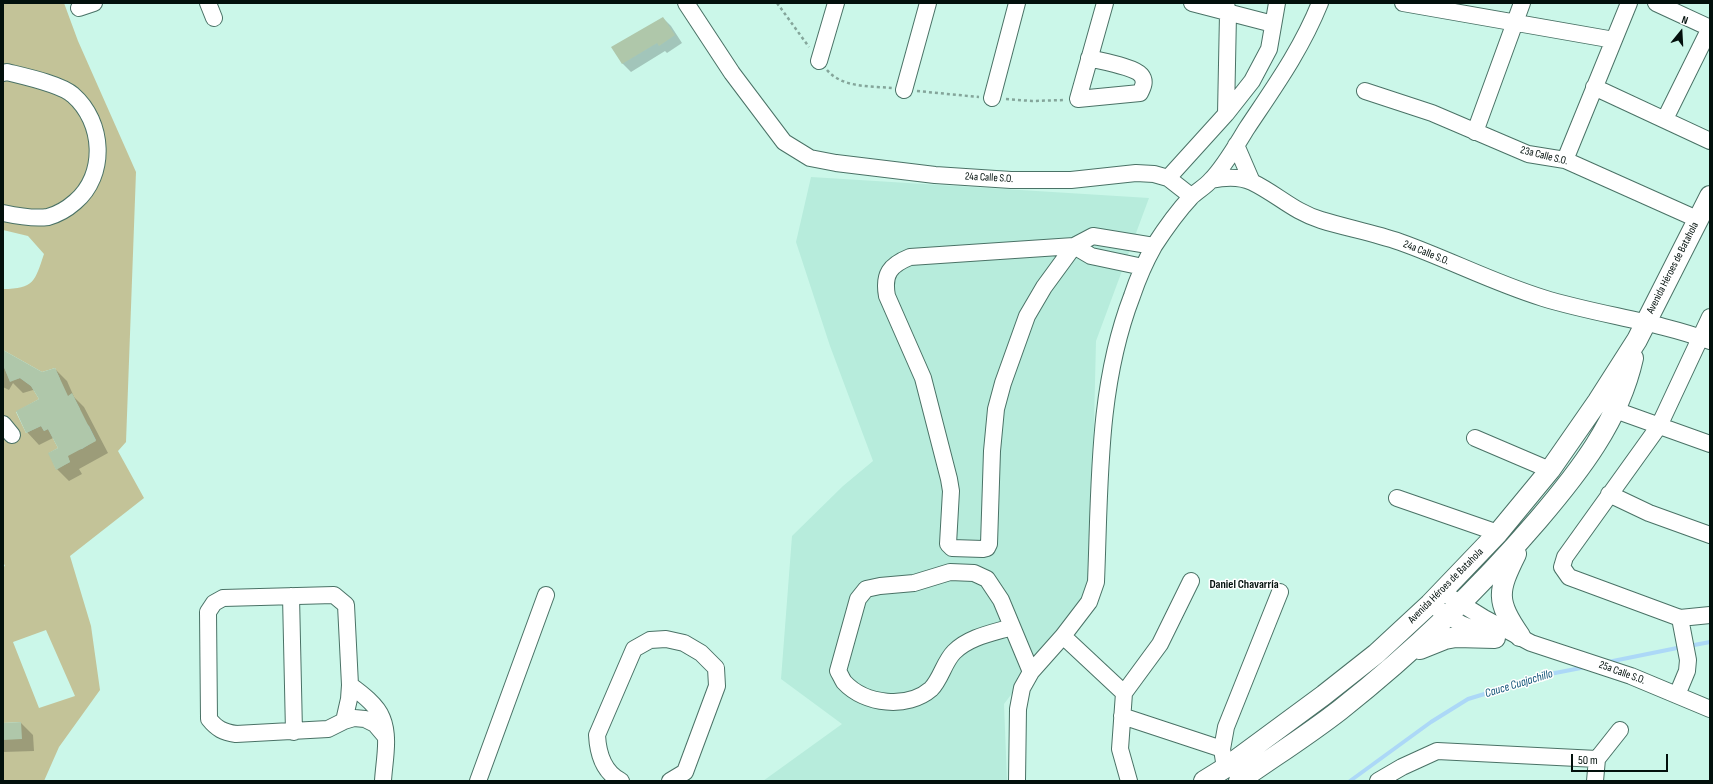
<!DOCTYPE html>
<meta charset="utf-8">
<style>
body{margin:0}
#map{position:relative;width:1713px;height:784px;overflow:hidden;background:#cbf7e9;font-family:"Sofia Sans Condensed",sans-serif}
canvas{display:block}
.frame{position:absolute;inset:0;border:4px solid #02100c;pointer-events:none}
.north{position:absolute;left:1661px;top:12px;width:40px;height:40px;-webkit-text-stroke:3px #fff;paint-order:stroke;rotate:18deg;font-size:11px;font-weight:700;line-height:16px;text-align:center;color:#02100c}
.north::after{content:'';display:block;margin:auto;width:14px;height:18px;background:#02100c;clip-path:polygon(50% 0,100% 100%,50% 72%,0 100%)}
.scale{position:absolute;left:1571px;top:754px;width:97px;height:18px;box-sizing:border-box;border:2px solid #02100c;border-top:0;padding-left:5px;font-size:12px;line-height:14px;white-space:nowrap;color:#02100c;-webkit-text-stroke:3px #fff;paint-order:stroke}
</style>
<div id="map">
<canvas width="1713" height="784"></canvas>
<div class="frame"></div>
<div class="north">N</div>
<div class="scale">50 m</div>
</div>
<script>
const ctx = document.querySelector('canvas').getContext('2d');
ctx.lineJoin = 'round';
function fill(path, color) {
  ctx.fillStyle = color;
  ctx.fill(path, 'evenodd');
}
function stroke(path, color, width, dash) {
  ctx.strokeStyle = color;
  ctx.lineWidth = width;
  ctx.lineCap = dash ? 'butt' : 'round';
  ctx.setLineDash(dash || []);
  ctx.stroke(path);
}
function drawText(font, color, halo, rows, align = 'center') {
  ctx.font = font + ' "Sofia Sans Condensed",sans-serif';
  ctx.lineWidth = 3;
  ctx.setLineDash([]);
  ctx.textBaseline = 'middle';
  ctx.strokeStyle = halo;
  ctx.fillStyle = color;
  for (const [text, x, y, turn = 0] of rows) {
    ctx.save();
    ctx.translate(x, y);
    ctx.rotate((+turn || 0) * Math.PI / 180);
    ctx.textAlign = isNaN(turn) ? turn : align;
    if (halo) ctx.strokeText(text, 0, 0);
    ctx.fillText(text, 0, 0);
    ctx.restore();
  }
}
fill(new Path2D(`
 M811,177L1149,198L1096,341L1090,590L1004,704L1007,781H763L842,724L781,679L792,536L843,486L873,461L830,346L796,242Z`), '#b7ecdc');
fill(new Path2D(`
 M3,3H64L78,41L136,172L126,442L118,451L144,498L70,556L91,626L100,690L59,747L44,781H3V740L21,722L3,723V567L5,566L3,562L4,367L10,381L20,378L31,386L39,399L16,412L26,433L41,426L44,431L48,429L58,448L49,453L56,469L70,462L65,451L82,449L96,440L89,426L74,412L80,409L72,394L64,399L55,383L60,379L55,368L42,372L3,350V289C34,289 35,281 44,254L28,236L3,230ZM46,630L75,696L39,708L13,642Z`), '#c3c398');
fill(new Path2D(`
 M663,18L671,26L682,43L667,53L665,51L631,72L623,64L613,48Z
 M3,351L42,373L55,369L67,381L74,397L84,407L108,453L79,469L82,474L69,481L57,469L59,448L53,438L39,445L27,432L40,399L36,392L33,390L23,393L13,383L9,390L3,387Z
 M21,723L33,735L34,751L3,752V724Z`), '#0003');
stroke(new Path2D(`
 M1689,646L1710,642
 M1608,662L1682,647
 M1350,781L1431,722L1468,699L1550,674L1586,667`), '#acd8f7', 4);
fill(new Path2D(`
 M663,17L675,35L659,46L657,43L622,64L611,47Z
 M3,350L42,372L55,368L68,396L72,393L96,441L68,456L70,462L56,470L48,453L58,448L48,429L44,431L41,426L26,433L16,411L39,399L31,386L20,378L10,382L3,365Z
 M21,722L22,739L3,740V723Z`), '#afc7aa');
const minor = new Path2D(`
 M208,3L214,18
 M686,3L732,73L784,142L810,158L836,163L935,175L1011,180H1071L1136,173L1154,174L1168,178L1191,196
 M1192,3L1273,24
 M1226,3L1228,14L1226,114
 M1403,3L1614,40
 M1656,3L1710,28L1665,119
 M79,8L94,3
 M1089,58C1100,61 1135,67 1141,75C1146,81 1143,87 1140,93L1078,99L1105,3
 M819,61L836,3
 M3,73L7,72C23,76 61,84 73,95C104,122 107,175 75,202C67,209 59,214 48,217C34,219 17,216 3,213
 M1594,87L1710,141
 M904,90L928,3
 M1365,91L1432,113L1528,154L1565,160L1697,219
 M992,98L1017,3
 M1475,132L1522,3
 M1236,145L1252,182
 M1565,160L1629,3
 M1168,178L1226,114L1252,81L1269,49L1277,3
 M1211,180C1225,177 1239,176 1252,182C1277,194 1294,212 1321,220C1347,228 1374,233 1400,242C1448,259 1494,283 1543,298C1598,315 1656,321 1710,341
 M1143,267L1091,256L1074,246L910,257C890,265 883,274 887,296L923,378L949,479L951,491L948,544L952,548L983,549L987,548L989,544L992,451L996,409L1003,383L1027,316L1044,287L1074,246L1093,236L1154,246
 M1710,317L1659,426L1565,557L1562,567L1569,577L1680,618L1710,615
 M1615,410L1710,444
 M3,424L12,435
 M1475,438L1550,470
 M1609,494L1649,513L1710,535
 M1397,498L1498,533
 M1442,592L1484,618L1531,643L1631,676L1710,709
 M291,596L294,732
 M1438,609L1461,624L1488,635
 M1012,627C992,633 969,637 954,652C944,662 941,679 931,689C908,709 865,705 844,682C842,679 840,674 838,671L858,599L866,589L880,586L914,583L950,572L974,573L987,579L1001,600L1031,672
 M1063,636L1124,693
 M350,685C361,693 377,705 382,718C390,737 384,762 383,781
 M1677,695L1687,671L1688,660L1680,618
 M1122,716L1222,749
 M344,721L349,699L350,685L346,605L334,595L223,598L214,603L208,612L209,719C217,729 223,732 236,734L328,729L344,721L354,718L365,719L375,724L386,737
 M1225,768L1222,749L1226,727L1280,592
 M478,781L546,595
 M621,781C603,772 598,754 597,735L634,649L650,640L666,639L684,643L701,653L716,668L717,686L685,772L670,781
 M1017,781L1018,709L1022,688L1031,672L1063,636L1089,602L1096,582C1100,485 1097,387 1132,296C1138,278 1145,262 1154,246C1165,229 1177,212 1191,197C1197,191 1205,187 1211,180C1224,167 1237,144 1247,128C1275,86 1301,50 1320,3
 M1129,781L1120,749L1124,693L1160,644L1191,581
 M1378,781L1402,767L1437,751L1597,759L1620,730
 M1595,781L1597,759`);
const major = new Path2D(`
 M1516,554C1497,592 1496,601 1520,636
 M1420,649L1445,639L1456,637L1495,638
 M1204,781L1225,768L1324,695L1376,654L1430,604L1498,533L1550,470L1598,401L1637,340L1710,196
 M1239,781C1273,757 1308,735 1340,710C1412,653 1478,590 1538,520C1579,472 1619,421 1633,358`);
stroke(minor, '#4a7266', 18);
stroke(major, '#4a7266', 22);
stroke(new Path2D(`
 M777,3L809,47
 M827,70C842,88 871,86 892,88
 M917,91L979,97
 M1006,99L1032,101L1065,100`), '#84a59a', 2.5, [3, 3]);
stroke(minor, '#fff', 16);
stroke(major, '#fff', 20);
drawText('11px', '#02100c', '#fff', [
 ["23a Calle S.O.",1544,156,14],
 ["24a Calle S.O.",989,178,3],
 ["24a Calle S.O.",1426,253,22],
 ["Avenida Héroes de Batahola",1673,268,-63],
 ["Avenida Héroes de Batahola",1446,586,-45],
 ["25a Calle S.O.",1622,673,20]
]);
drawText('bold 12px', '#02100c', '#fff', [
 ["Daniel Chavarría",1244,585]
]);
drawText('italic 12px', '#0d5075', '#fff', [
 ["Cauce Cuajachillo",1519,684,-17]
]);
</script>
